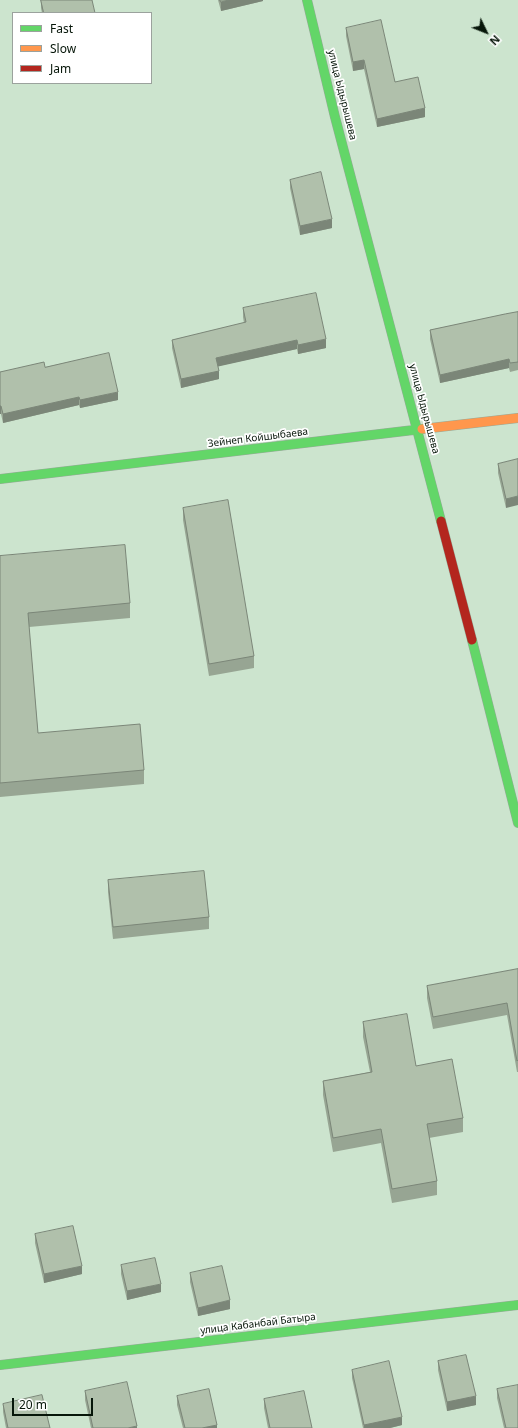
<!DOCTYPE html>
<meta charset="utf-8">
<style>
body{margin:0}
#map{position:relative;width:518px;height:1428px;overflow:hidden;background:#cce4ce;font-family:"Noto Sans",sans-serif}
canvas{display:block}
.legend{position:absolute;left:12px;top:12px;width:140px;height:72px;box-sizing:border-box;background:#fff;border:1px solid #9ba29d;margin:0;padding:5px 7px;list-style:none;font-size:12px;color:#061609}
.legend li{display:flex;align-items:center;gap:8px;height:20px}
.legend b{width:20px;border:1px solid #9ba29d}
.north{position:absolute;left:466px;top:12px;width:40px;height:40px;-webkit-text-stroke:3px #fff;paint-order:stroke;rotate:133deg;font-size:11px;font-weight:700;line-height:16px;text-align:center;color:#061609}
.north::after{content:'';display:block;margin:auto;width:14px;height:18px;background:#061609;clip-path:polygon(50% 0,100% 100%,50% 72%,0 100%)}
.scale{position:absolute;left:12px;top:1398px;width:81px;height:18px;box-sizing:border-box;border:2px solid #061609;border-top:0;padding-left:5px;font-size:12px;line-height:14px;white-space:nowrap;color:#061609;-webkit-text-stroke:3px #fff;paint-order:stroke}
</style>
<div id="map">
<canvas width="518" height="1428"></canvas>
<ul class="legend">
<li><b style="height:5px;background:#63d668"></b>Fast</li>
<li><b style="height:5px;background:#ff974d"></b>Slow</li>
<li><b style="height:5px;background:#b3261e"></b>Jam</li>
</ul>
<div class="north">N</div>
<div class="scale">20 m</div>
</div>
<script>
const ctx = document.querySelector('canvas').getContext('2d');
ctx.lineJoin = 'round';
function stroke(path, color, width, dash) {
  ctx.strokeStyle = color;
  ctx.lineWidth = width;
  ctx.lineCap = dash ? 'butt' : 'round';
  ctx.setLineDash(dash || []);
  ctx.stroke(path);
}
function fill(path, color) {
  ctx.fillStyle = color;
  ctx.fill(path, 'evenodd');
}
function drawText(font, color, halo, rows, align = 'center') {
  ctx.font = font + ' "Noto Sans",sans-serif';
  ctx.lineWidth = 3.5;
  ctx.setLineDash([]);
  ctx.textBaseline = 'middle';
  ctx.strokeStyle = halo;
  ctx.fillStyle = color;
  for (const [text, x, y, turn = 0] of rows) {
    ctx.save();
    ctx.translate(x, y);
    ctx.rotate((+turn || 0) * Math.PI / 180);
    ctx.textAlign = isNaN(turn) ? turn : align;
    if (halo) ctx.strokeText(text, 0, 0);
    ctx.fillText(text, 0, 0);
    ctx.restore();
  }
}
const fast = new Path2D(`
 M307,0L335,117L441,521
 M0,479L422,429
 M472,640L518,823
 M0,1365L518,1305`);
const slow = new Path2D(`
 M422,429L518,418`);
const jam = new Path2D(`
 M441,521L472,640`);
stroke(fast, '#96a998', 10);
stroke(slow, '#96a998', 10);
stroke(jam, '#96a998', 10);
stroke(fast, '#63d668', 9);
stroke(slow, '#ff974d', 9);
stroke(jam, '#b3261e', 9);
fill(new Path2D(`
 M41,0L95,13H42L41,8Z
 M218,0H263V1L221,11Z
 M346,28L395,82L425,117L377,127L364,69L353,71L346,36Z
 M290,180L332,228L300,235L290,188Z
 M243,308L326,348L298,354L297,349L218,366L219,379L181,388L172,348V340L244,323L243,317Z
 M518,312V370L510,372L509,368L440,383L430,339V330Z
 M45,367L118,400L80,408L79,405L3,423L1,414L0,372Z
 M518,459L506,508L498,473V464Z
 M183,508L254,656V668L209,676L183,520Z
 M0,556L130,603V618L29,627L38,733L144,770V784L0,797Z
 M108,880L209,917V929L113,939L108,892Z
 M518,969V1072H517L507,1015L433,1029L427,998V986Z
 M363,1022L416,1066L463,1118V1132L429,1138L437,1181V1195L392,1203L381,1143L333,1152L323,1095V1081L370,1072L363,1037Z
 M35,1234L82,1274L44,1283L35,1243Z
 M121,1265L161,1292L127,1300L121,1274Z
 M190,1273L230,1309L198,1316L190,1282Z
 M438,1361L476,1405L447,1411L438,1370Z
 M352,1370L402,1425L390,1428H363L352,1378Z
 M497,1389L518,1428H504L497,1398Z
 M85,1391L137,1428H91L85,1400Z
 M177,1396L217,1428H183L177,1405Z
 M264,1399L312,1428H268L264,1408Z
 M3,1404L50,1428H6L3,1412Z`), '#97a593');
fill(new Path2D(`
 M229,0H263V1L221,11V2Z
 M364,60V69L353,71V62Z
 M425,108V117L377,127V119Z
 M332,219V228L300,235V226Z
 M326,339V348L298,354V345Z
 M297,340V349L216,367V358Z
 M509,359V368L440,383V375Z
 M219,371V379L181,388V379Z
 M118,392V400L80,408V400Z
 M79,397V405L3,423V414Z
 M0,406H1V414H0Z
 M518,496V505L506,508V499Z
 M82,1266V1274L44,1283V1274Z
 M161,1284V1292L127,1300V1291Z
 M230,1300V1309L198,1316V1308Z
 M476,1396V1405L447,1411V1402Z
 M402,1417V1425L390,1428H364V1425Z
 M217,1425V1428H202Z
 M137,1426V1428H128Z`), '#7b8678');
const building = new Path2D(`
 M41,0H92L95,13H44Z
 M220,0H229L221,2Z
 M381,20L395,82L418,77L425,108L377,119L364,60L353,62L346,28Z
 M321,172L332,219L300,226L290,180Z
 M316,293L326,339L298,345L297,340L216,358L219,371L181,379L172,340L246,322L243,308Z
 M518,312V362L510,363L509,359L440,375L430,330L505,314Z
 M109,353L118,392L80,400L79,397L3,414L1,406H0V372L44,362L45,367Z
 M518,459V496L506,499L498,464Z
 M228,500L254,656L209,664L183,508Z
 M125,545L130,603L28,613L38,733L140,724L144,770L0,783V556Z
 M204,871L209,917L113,927L108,880Z
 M518,969V1060L517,1061L507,1003L433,1017L427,986Z
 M407,1014L416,1066L452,1059L463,1118L427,1124L437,1181L392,1189L381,1129L333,1138L323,1081L372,1072L363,1022Z
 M73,1226L82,1266L44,1274L35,1234Z
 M155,1258L161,1284L127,1291L121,1265Z
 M222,1266L230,1300L198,1308L190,1273Z
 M466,1355L476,1396L447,1402L438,1361Z
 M389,1361L402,1417L364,1425L352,1370Z
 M127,1382L137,1426L128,1428H93L85,1391Z
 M518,1385V1428H506L497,1389Z
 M209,1389L217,1425L202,1428H185L177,1396Z
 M304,1391L312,1428H270L264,1399Z
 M42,1395L50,1428H8L3,1404Z`);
fill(building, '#b0c0ab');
stroke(building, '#7b8678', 1);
drawText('10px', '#061609', '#fff', [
 ["улица Ыдырышева",342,95,76],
 ["улица Ыдырышева",424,409,75],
 ["Зейнеп Койшыбаева",258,438,-7],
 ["улица Кабанбай Батыра",258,1324,-7]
]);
</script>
